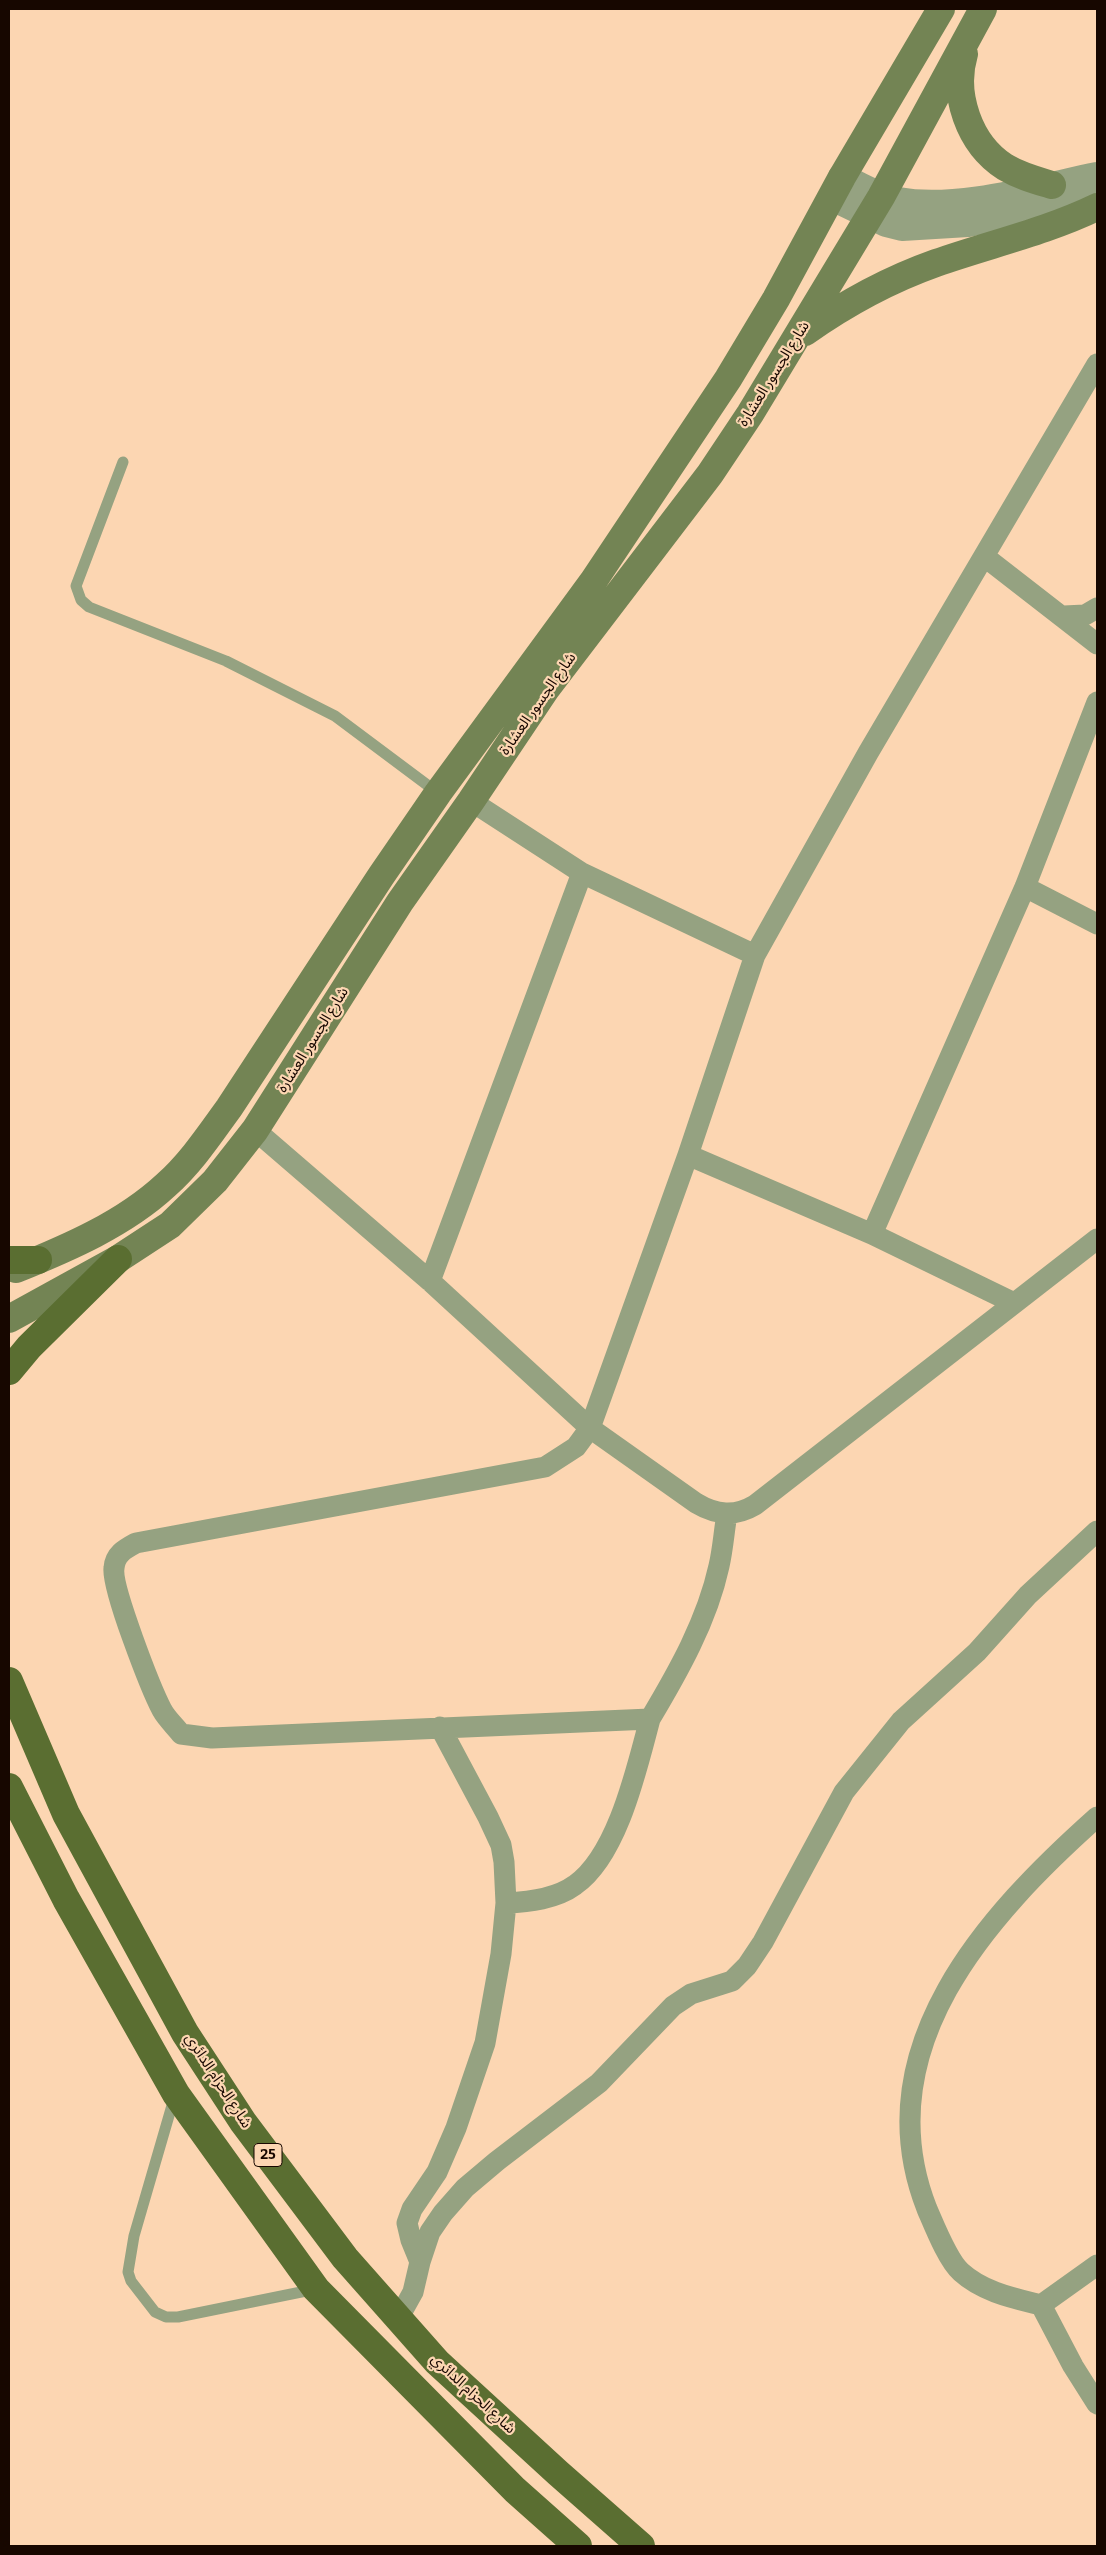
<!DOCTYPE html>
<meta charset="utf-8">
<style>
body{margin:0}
#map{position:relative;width:1106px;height:2555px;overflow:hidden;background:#fcd6b2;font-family:Bitter,serif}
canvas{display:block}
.frame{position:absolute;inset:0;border:10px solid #170700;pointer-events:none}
</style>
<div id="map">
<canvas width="1106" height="2555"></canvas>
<div class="frame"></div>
</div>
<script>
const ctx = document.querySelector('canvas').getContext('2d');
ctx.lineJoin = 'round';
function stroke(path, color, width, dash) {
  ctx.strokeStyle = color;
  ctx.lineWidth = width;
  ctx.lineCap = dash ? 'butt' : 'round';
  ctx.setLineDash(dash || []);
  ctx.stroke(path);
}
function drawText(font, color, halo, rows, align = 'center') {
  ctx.font = font + ' Bitter,"Noto Sans Arabic",serif';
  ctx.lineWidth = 4.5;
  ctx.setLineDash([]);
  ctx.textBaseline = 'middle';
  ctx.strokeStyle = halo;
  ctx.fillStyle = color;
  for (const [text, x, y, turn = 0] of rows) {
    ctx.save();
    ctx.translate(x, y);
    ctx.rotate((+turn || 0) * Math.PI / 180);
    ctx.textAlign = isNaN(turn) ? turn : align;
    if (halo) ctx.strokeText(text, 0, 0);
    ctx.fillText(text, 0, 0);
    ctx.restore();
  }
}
stroke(new Path2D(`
 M123,462L76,586L81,600L89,607L226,661L335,716L438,793
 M175,2095L134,2236L128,2272L131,2281L155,2312L166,2317H178L316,2289`), '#95a281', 11);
stroke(new Path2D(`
 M985,557L1097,644
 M1064,616L1085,615L1097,608
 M471,801L582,873L755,955
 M1025,887L1097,924
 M255,1130L430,1281L590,1428L696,1503C716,1515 735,1517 755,1505L1097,1239
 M688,1155L872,1234L1014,1303
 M872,1234L1025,887L1097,702
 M430,1281L582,873
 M727,1514C724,1531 723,1549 719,1566C707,1621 678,1672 650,1719L212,1738L181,1734C175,1726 167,1719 162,1710C151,1689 111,1587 114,1568C115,1554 125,1549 136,1543L545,1467L576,1447L590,1428L688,1155L755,955L868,753L1097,364
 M1097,1817C987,1915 864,2049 927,2209C934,2225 948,2261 961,2272C983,2292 1013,2298 1041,2305L1073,2366L1097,2404
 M506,1903C529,1902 556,1899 575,1885C618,1855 637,1767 650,1719
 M420,2262L411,2240L407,2223L412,2209L437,2172L456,2128L485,2043L501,1954L506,1903L504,1862L501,1845L488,1817L440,1727
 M1041,2305L1097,2265
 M398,2319L413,2292L420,2262L430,2232L443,2213L465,2188L497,2161L599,2083L673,2006L691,1994L732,1981L747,1966L763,1942L844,1792L901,1721L977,1652L1028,1595L1097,1531`), '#95a281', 21);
stroke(new Path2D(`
 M842,177C860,186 878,197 898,201C957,212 1038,188 1097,176
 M832,197L886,223L902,227L968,223L1097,197`), '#95a281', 28);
stroke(new Path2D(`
 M964,54C952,94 969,144 1005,167C1020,176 1035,180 1052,185
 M805,332C846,303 888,280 936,263C990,244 1045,232 1097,207
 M16,1269C68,1248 124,1224 166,1185C191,1163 210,1134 229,1108L381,876L438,793L594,580L728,379L776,299L842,177L941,9
 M9,1319L118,1259L170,1225L215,1181L255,1130L400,902L471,801L546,689L710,474L750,414L881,197L983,9`), '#738454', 28);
stroke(new Path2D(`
 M9,1260H38
 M9,1371L29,1347L118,1259
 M9,1681L66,1814L185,2033L243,2122L345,2258L437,2362L558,2473L641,2546
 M9,1787L66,1899L176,2094L316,2289L515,2490L578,2546`), '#5a6e31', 28);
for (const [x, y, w] of [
 [268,2155,28]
]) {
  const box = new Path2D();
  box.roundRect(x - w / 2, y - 11.5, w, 23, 4);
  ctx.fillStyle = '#fcd6b2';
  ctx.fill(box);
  stroke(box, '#170700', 1);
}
drawText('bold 14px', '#170700', null, [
 ["25",268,2155]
]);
drawText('15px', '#170700', '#fcd6b2', [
 ["شارع الجسور العشارة",774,374,-58],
 ["شارع الجسور العشارة",538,704,-55],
 ["شارع الجسور العشارة",313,1040,-58],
 ["شارع الحزام الدائري",218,2081,57],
 ["شارع الحزام الدائري",473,2394,43]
]);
</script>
